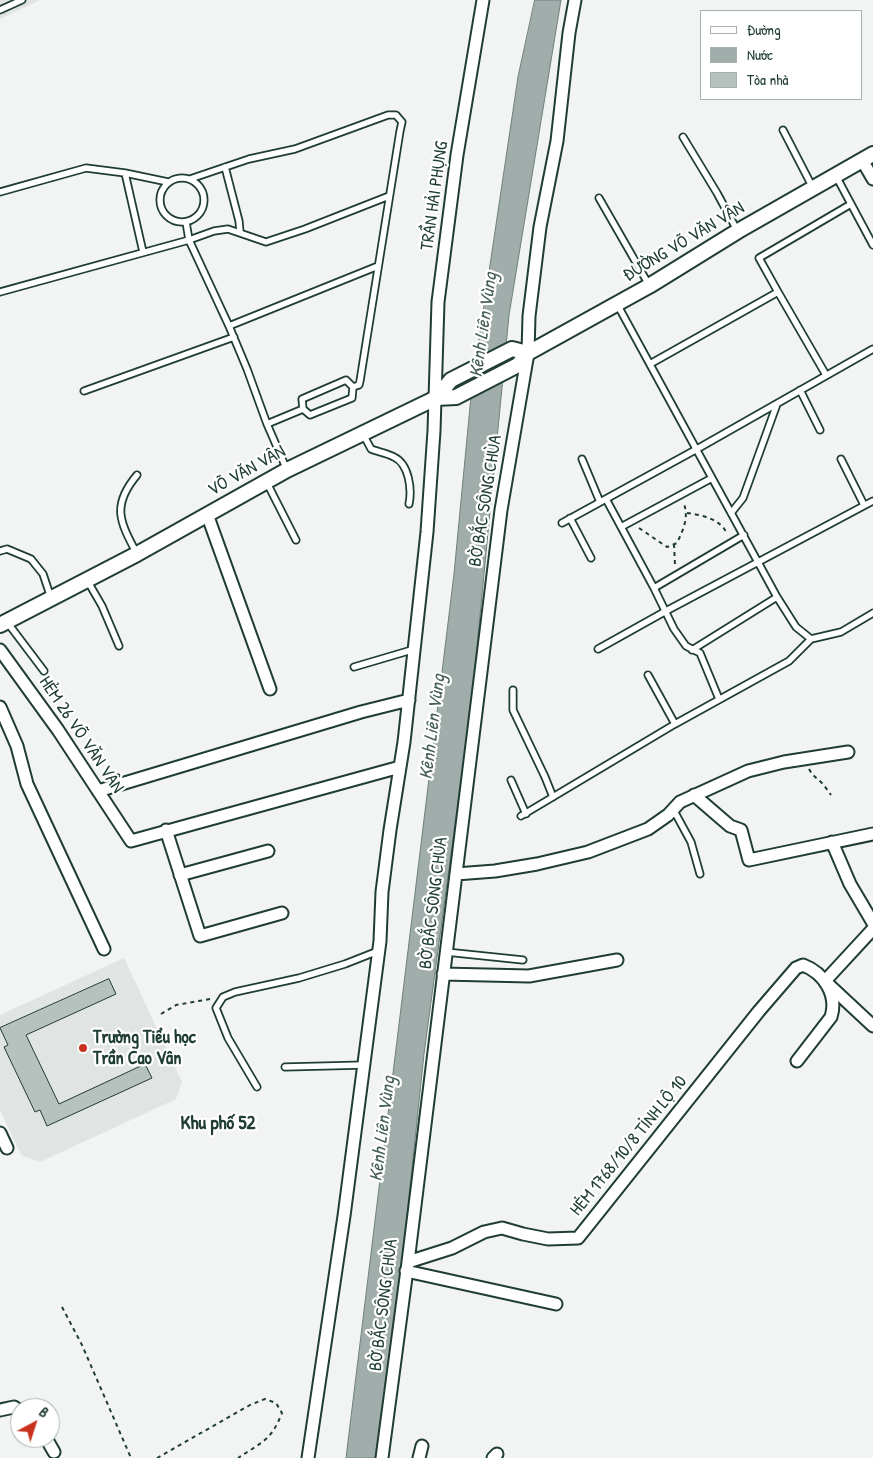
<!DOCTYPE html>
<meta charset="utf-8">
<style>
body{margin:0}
#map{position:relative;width:873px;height:1458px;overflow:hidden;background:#f2f3f3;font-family:"Patrick Hand",sans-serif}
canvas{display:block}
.legend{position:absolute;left:700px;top:10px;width:162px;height:90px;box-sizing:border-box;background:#fff;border:1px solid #a5b1ae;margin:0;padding:6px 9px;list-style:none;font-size:15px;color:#1f3d34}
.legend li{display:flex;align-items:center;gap:10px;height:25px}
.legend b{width:25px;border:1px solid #a5b1ae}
.north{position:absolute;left:10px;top:1398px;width:50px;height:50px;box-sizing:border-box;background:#fff;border:1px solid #a5b1ae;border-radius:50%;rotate:40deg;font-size:14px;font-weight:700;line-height:20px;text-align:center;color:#1f3d34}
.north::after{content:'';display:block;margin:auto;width:18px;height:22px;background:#c8321e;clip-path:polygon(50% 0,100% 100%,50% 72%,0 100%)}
</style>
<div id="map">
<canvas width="873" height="1458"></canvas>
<ul class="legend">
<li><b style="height:6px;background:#fff"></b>Đường</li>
<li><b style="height:14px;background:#a1adaa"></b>Nước</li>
<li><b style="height:14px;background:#b7c1bd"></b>Tòa nhà</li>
</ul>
<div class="north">B</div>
</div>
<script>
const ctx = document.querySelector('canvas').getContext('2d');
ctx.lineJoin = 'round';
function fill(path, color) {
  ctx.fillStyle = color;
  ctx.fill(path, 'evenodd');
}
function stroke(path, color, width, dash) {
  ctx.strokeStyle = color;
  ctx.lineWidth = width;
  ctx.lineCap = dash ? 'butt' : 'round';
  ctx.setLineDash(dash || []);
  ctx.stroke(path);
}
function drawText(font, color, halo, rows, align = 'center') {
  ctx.font = font + ' "Patrick Hand",sans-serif';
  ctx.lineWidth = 4.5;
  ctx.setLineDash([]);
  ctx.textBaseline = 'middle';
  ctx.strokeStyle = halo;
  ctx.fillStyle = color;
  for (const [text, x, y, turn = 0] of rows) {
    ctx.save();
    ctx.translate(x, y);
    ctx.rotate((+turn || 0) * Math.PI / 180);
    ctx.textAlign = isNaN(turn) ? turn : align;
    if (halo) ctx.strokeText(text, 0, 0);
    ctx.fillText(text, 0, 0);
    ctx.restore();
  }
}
fill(new Path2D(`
 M0,0H40L0,19Z
 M124,958L182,1082L176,1099L40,1162L21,1155L0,1110V1015Z`), '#e0e4e3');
const water = new Path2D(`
 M535,0H561L509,315L472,698L424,1054L395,1329L375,1458H346L454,574L472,386L518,77Z`);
fill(water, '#a1adaa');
stroke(water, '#6d807b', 1);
const building = new Path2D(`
 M109,979L116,994L26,1035L59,1104L145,1064L152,1078L47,1126L40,1110L35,1112L4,1047L8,1045L0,1028Z`);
fill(building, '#b7c1bd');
stroke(building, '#1f3d34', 1);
const service = new Path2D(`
 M0,10L22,0
 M783,130L813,188
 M683,137L717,193L737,230
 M225,167L239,221L240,232
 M125,173L143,252
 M836,176L873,245
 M160 200a22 22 0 1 1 44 0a22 22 0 1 1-44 0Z
 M190,179L249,159L295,149L388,115H396L402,122L400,131L360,381L359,385L353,387
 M0,192L86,168L125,173L168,182
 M599,198L649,285
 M186,222L189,240L229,326L247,369L267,424L287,470
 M0,292L189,240L214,231L228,229L266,242L305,229L389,196
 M617,304L777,597L796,627L811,639
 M229,326L378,266
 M650,364L778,292
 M826,375L778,292L759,258L851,204
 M346,380L353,387L352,398L310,415L303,409L302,399Z
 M800,390L820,430
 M84,391L234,337
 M267,424L303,409
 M363,434L371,449C378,452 387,453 394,457C409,464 412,489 409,504
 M582,459L600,502
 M841,459L864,505
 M137,475C111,506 120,522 137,554
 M266,481L296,540
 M606,499L654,588L674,629L686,646L700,653L719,699
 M731,513L743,498L777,404
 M570,518L591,558
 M562,523L697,449L873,349
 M621,527L712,478
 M0,551L7,549L31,559L43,574L51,598
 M87,580L102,606L119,646
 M654,588L744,535
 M7,622L44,671
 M598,649L666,611L873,501
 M692,650L777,597
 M354,667L415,649
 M648,675L675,724
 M513,690V710L545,777L553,797
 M511,780L526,814
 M673,809L691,842L700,874
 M521,816L675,724L789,661L811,639L841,632L873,613
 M446,952L523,960
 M285,1067L364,1065
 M257,1087L228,1038L216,1008L223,997L235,992L299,978L345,964L378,951`);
const minor = new Path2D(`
 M862,160L873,179
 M207,514L270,689
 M0,650L58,730L131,841L400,767
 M0,707L17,746L27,784L104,949
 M98,791L361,712L409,700
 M694,795L730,826L741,830L749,860L873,834
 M166,830L200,936L282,913
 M832,842L850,884L873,923
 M456,874L495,871L537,864L588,852L648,829L668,815L680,802L748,771L784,762L848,752
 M180,875L268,851
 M443,974L529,976L617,960
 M825,981L873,929
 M829,985L873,1026
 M0,1133L7,1148
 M408,1262L452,1248L484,1232L502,1228L523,1234L548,1239L578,1238L759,1011L796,968L803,965C824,973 838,995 831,1017L797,1061
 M406,1271L556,1304
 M0,1410L14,1407L20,1411
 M46,1438L54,1452
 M308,1458L344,1216L380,941L382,892L390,830L404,742L427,532L434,431L438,302L457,155L483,0
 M382,1458L408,1262L501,510L528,353L529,316L540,227L557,141L569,33L575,0
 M419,1458L422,1446
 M493,1458L497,1454`);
const tertiary = new Path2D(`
 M436,398L451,380L512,349L528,353
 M0,625L137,554L287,470L436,398L456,397L518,365L528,353L649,286L738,231L873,154`);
stroke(service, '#1f3d34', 9);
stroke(minor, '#1f3d34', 15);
stroke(tertiary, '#1f3d34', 18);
stroke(new Path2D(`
 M687,513C702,515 721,519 727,534
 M639,528L667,547L677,543C683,530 689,518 684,504
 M674,544L675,564
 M809,769L812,774L823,784L831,795
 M161,1014L176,1005L210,999
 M62,1307L82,1345L131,1458
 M157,1458L250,1405L265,1399L276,1403L282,1413C271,1441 262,1442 238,1458`), '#1f3d34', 2, [4, 4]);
stroke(service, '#fff', 5.5);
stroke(minor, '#fff', 11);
stroke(tertiary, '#fff', 14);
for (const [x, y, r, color] of [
 [83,1048,5,"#c8321e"]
]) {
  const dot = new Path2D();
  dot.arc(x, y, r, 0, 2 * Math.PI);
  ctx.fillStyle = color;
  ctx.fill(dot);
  stroke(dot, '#fff', 2);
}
drawText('18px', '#1f3d34', '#fff', [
 ["TRẦN HẢI PHỤNG",435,196,-82],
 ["ĐƯỜNG VÕ VĂN VÂN",684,242,-31],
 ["VÕ VĂN VÂN",247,471,-29],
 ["BỜ BẮC SÔNG CHÙA",486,501,-81],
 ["HẺM 26 VÕ VĂN VÂN",81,735,56],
 ["BỜ BẮC SÔNG CHÙA",434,903,-83],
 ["HẺM 1768/10/8 TỈNH LỘ 10",629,1146,-51],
 ["BỜ BẮC SÔNG CHÙA",384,1305,-83]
]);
drawText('bold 18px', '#1f3d34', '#fff', [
 ["Trường Tiểu học",93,1038],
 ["Trần Cao Vân",93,1059]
], 'left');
drawText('italic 19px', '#465f57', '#fff', [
 ["Kênh Liên Vùng",484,325,-82],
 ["Kênh Liên Vùng",433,727,-83],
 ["Kênh Liên Vùng",383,1129,-83]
]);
drawText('bold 19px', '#1f3d34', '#fff', [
 ["Khu phố 52",218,1124]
]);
</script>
